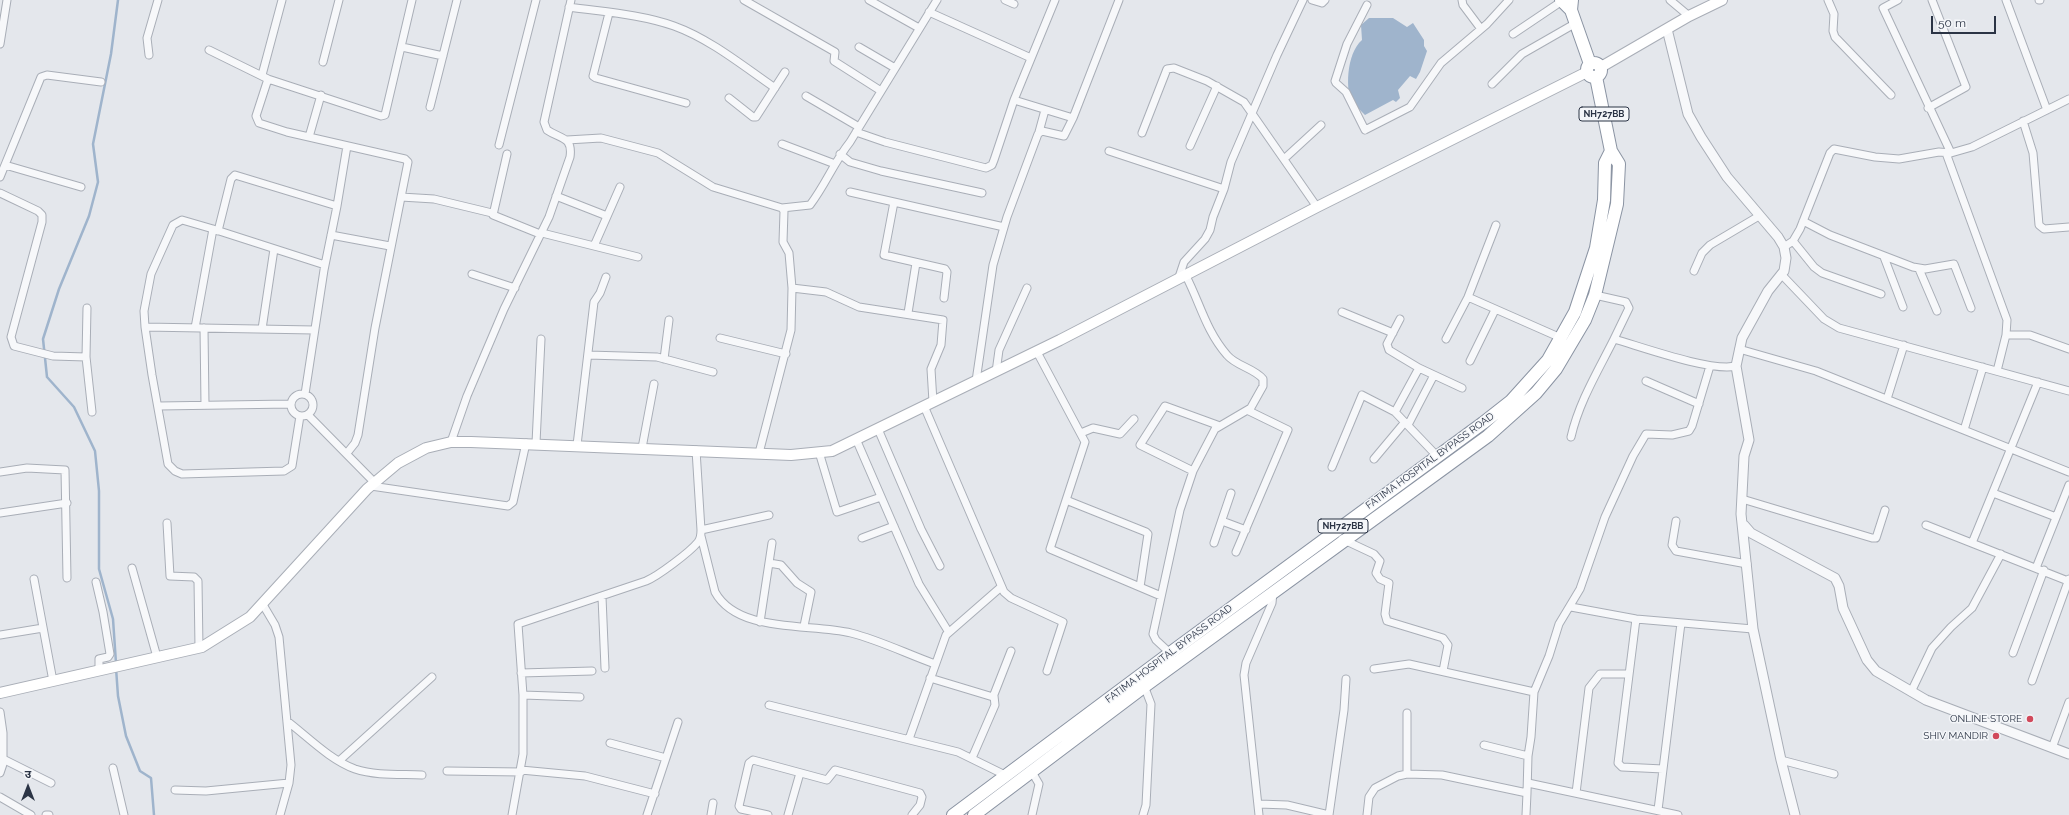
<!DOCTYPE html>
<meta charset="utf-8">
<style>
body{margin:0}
#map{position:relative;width:2069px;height:815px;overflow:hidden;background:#e4e7ec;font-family:Raleway,"Noto Sans Devanagari",sans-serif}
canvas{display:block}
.north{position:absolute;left:8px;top:767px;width:40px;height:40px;-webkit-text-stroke:3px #f4f6f9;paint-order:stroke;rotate:0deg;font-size:11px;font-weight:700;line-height:16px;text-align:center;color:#2b3445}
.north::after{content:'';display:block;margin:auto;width:14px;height:18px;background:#2b3445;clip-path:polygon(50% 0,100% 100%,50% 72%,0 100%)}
.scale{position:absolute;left:1931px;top:16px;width:65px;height:18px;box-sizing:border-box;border:2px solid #2b3445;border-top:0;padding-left:5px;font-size:12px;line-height:14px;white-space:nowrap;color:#2b3445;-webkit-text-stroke:3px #f4f6f9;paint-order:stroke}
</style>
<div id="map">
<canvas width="2069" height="815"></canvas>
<div class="north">उ</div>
<div class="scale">50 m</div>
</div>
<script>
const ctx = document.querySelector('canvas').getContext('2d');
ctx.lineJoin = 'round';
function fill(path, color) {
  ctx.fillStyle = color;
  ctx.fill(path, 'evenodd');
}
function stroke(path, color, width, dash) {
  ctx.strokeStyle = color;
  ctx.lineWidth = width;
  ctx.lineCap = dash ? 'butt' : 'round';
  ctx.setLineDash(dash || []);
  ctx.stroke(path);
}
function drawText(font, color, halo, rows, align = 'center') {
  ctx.font = font + ' Raleway,sans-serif';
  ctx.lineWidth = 3;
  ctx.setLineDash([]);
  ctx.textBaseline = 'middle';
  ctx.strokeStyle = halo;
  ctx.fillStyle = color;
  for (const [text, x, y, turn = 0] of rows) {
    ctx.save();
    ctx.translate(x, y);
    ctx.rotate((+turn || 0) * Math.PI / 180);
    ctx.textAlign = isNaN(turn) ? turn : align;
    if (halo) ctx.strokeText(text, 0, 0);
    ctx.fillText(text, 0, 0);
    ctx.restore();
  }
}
fill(new Path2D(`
 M1369,18H1393L1407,27L1413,23L1424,40V46L1427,51L1420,72L1416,79L1410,76L1398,90L1400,98L1396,102L1393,100L1365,115L1358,108L1353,109C1345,90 1346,54 1362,40L1361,25Z`), '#9fb4cc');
stroke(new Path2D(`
 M116,663L113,619L99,569V491L95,451L74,407L47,377L43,339L59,289L89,216L98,182L93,144L111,54L118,0
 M116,668L118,696L126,736L140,771L151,778L154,815`), '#9fb4cc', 2.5);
const minor = new Path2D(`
 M744,0L835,52L834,61L881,91
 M869,0L919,28
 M1005,0L1014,4
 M1312,0L1322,3L1325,0
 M1462,0L1463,5L1481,29
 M1670,0L1689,16
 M1828,0L1834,14L1833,31L1835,37L1891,95
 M1898,0L1883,8L1951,153
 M2006,0L2047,110
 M2039,0H2040
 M1367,5L1347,44L1335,81L1336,83L1346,92L1365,130L1410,107L1441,63L1487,24L1509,0
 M569,7C603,12 640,14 674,26C710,39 743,66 775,88
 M929,12L1031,58
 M609,13L593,76L596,78L686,103
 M1513,34L1562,1
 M0,44L7,0
 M402,47L443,56
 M859,47L895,68
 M209,50L268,79L256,116L259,123L287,132L405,159L408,162L375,328L358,435L355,443L347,453
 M149,55L147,38L158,0
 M323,62L339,0
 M262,75L282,0
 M268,79L381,116L385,115L412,0
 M1492,84L1522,54L1576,23
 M806,96L859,127
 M729,98L753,117H756L785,72
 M1014,100L1073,118L1119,0
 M430,107L457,0
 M1928,108L1966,87L1932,0
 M2023,121L2033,153L2039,225L2044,229L2069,227
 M856,132L885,142L986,168L992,165L994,160L1014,100L1055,0
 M1039,132L1045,110
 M1142,133L1167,69L1174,68L1207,81L1244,102L1317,207
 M309,137L321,95
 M567,140L601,138L658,153L713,187L782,208L784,211L783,242L789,253L792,288L791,330L759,453
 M782,144L835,164
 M499,145L536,0
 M1190,146L1217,86
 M1109,151L1224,189
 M1946,153L2007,320L2006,335L1997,371
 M507,154L493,215L540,234
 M840,154L850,162L881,171L982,193
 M1284,159L1321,125
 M5,165L81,187
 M0,177L41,77L47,75L101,82
 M850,192L1004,227
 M0,193L38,211L42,215V222L11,337L14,346L53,356L86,357
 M556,196L607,216
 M401,197L434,199L492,213
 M894,202L884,255L945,269L947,272L944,298
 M337,206L347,146
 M782,208L810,205C826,184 834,162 850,142L937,0
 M1803,221L1830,235L1913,267L1925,269L1954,264L1971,308
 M213,229L182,220L173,225L151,274L144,311L145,327L152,375L168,464L175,471L182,474L284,471L292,466L300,416
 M218,231L231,179L235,175L337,206L324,270L305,394
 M542,233L638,257
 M331,235L390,246
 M1793,241L1814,267L1822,273L1881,294
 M594,246L620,187
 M1784,247L1793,241L1800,229L1830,153L1834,149L1875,157L1899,159L1939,152L1951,153L1972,147L2069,99
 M1884,257L1903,307
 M1919,269L1937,311
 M1694,271L1702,253L1710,245L1759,216
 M472,274L515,288
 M1781,274L1824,319L1839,328L2069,391
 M1186,276C1200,303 1206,331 1227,355C1236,366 1254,368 1263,379V386L1249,411L1288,430L1236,552
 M1178,280L1184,262L1205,239L1210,230L1213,217L1224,189L1231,162L1277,55L1303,0
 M792,288L826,292L859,307L943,320L941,345L931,369L933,402
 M1595,295L1626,302L1629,308L1614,339C1642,347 1711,372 1736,366
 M1468,297L1561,338
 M87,308L86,357L92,412
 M1342,312L1393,333
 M908,313L916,263
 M1400,319L1387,344L1389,350L1419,368L1462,388
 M145,327L314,330
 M195,328L213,229L325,265
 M204,328L205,405
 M262,329L274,249
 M2006,335H2030L2069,349
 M720,338L786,354
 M1446,339L1468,297L1496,225
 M1739,349L1816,371L2069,472
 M1037,352L1085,442L1050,549L1161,596
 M588,355L657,357L713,372
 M664,359L669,320
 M1470,361L1495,310
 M996,372L999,350L1027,288
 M976,381L993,265L1007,217L1038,134L1042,131L1064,136L1073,118
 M1646,381L1699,404
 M291 405a11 11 0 1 1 22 0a11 11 0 1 1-22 0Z
 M1887,399L1904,345
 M159,406L290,404
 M924,406L1004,592L1011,598L1063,622L1047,671
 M1395,412L1419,368
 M308,415L375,483
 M1408,425L1434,375
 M878,429L921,529L940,566
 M1964,430L1983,367
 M1081,433L1093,428L1120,434L1134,419
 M1571,437C1579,402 1598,371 1614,339
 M856,439L919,584L948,631
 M451,442L467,396L504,309L549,217L570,157C573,136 560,139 547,130L544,122L571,0
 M536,443L541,339
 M577,445L594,302L600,293L606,277
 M642,448L654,384
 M819,452L837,512L881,497
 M1374,459L1405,422
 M1332,467L1362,395L1395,412L1437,456
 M1193,471L1140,445L1165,406L1220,426
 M0,472L27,468L65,470L67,578
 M371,486L508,506L513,502L526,443
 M1993,493L2056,517
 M1742,499L1872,538H1876L1877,535L1885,510
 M1066,500L1146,532L1148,534L1140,587
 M0,513L67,503
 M1222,521L1246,530
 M1676,521L1672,545L1676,551L1747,564
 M167,523L170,576L194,577L198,581L199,648
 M1926,525L2068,581
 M701,530L769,515
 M701,536L715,592C738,634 811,623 851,633C879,640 907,654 935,664
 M862,538L894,526
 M1342,539L1374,554L1380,561L1376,573L1380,579L1389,583L1385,614L1387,621L1443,638L1448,645L1443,671
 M1214,543L1231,493
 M1972,543L2038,382
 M769,563L781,565L797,583L811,592L804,626
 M132,568L157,657
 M2036,568L2069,485
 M34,579L53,681
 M96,582L103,612L110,654L108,657L99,659V670
 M602,597L605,668
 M262,603L275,625L279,637L291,765L289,783L280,815
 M1571,607L1636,619L1753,629
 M1636,619L1618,763L1622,767L1663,769
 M760,622L772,543
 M0,635L43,628
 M1170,653L1156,640L1153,634L1180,510L1193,471L1215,429L1249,409
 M2013,653L2044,570
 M1374,669L1409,664L1534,692
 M521,673L592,671
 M930,678L993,697L1011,651
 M2032,681L2069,579
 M1143,683L1151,704L1146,805L1143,815
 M1911,692L1932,648L1951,627L1972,608L2001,554
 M523,695L580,697
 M769,705L958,752L1005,775
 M0,712L3,733V764L0,765
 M1407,713V774
 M287,721C308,737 330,760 355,769C376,776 401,774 422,775
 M909,739L946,635L1001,587
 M610,743L666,758
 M1484,745L1528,756
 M2052,748L2069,702
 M972,758L995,705L994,696
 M3,759L51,783
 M1781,760L1834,774
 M339,761L432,677
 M113,768L124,815
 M521,770L585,776L655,794
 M447,771L521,772
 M0,773L3,764
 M1528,783L1678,815
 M175,790L206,791L289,783
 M1576,793L1589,688L1600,674H1629
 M0,797L31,815
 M1259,804L1287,805L1329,815L1344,710L1346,679
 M1658,810L1681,623
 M46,815H49
 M512,815L523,754V695L518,624L646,581C658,576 690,552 698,542C701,538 701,535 701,530L696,450
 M647,815L678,722
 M711,815L713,803
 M768,815L741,809L739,806L749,763L753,760L827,780L835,770L920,793L922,797L920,805L912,815
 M788,815L800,773
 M1032,815L1039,784L1032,772
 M1259,815L1244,675L1246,663L1272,603L1273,593
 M1367,815L1369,797L1375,788L1398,776L1407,774L1442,775L1527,793L1528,756L1531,737L1534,692L1549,656L1559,624L1580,589L1605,517L1633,456L1646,434L1672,435L1689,431L1692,426L1710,366
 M1526,815L1527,793`);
const tertiary = new Path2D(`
 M1667,29L1688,114L1701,137L1727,177L1778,237L1784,247L1786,258L1784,271L1768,291L1742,338L1736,366L1749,440L1744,456L1741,514L1753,629L1781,760L1795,815
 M1744,525L1751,533L1835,578L1839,586L1843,608L1867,660L1876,671L1926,700L2069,754`);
const secondary = new Path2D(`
 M1601,67L1689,16L1722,0
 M0,693L202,647L250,617L367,489L398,463L426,448L451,442H471L791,455L832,451L1060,340L1317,207L1587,72`);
const trunk = new Path2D(`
 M1561,0L1571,10
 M1572,0L1571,10L1590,64
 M1587 70a7 7 0 1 1 14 0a7 7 0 1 1-14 0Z
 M953,815L1170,653L1483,423L1511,401L1548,360L1575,312L1596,248L1604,200L1605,163L1611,151
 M974,815L1145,686L1488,436L1536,393L1556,369L1585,320L1595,295L1617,204L1619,164L1611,151L1596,77`);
stroke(minor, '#a9aeb7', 9);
stroke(tertiary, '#a9aeb7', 11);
stroke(secondary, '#a9aeb7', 12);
stroke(trunk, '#8b94a3', 14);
stroke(minor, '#f7f8fa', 7);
stroke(tertiary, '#f7f8fa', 9);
stroke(secondary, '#fff', 10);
stroke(trunk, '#fff', 12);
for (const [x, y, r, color] of [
 [2030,719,4,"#d1495b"],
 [1996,736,4,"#d1495b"]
]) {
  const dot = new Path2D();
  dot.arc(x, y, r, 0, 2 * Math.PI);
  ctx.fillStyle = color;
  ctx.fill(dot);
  stroke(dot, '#f4f6f9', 1.5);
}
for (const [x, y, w] of [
 [1604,114,50],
 [1343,526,50]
]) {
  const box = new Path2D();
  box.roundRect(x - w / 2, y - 7, w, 14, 3);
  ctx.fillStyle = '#f4f6f9';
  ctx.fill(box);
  stroke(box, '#2b3445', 1);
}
drawText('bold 9px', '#2b3445', null, [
 ["NH727BB",1604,114],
 ["NH727BB",1343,526]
]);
drawText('10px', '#2b3445', '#f4f6f9', [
 ["FATIMA HOSPITAL BYPASS ROAD",1430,461,-36],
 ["FATIMA HOSPITAL BYPASS ROAD",1169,654,-37]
]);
drawText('10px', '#2b3445', '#f4f6f9', [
 ["ONLINE STORE",2022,719],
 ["SHIV MANDIR",1988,736]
], 'right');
</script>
